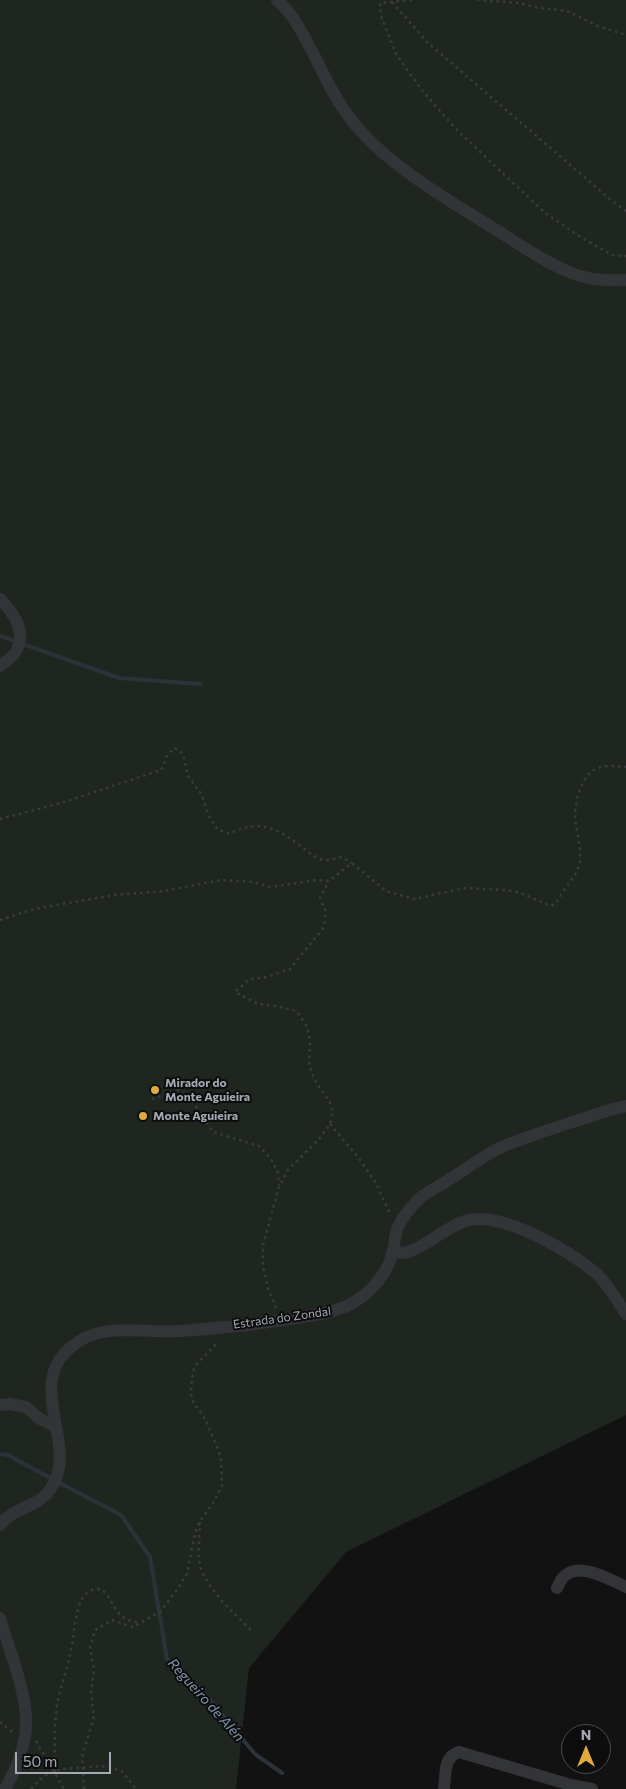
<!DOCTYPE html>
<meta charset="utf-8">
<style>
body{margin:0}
#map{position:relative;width:626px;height:1789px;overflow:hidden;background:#121213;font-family:Commissioner,sans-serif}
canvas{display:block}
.north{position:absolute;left:561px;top:1724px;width:50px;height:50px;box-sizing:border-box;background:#0d0d0e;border:1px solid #4a4b50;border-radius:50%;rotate:0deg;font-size:14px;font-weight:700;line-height:20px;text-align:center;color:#a5a9b3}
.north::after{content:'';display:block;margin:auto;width:18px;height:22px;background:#e0aa3d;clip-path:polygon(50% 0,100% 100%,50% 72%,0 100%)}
.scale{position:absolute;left:15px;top:1752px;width:96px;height:22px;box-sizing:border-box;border:2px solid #a5a9b3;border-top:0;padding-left:6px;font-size:15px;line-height:18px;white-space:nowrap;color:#a5a9b3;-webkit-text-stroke:4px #0d0d0e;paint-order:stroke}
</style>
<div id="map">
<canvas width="626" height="1789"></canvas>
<div class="north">N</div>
<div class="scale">50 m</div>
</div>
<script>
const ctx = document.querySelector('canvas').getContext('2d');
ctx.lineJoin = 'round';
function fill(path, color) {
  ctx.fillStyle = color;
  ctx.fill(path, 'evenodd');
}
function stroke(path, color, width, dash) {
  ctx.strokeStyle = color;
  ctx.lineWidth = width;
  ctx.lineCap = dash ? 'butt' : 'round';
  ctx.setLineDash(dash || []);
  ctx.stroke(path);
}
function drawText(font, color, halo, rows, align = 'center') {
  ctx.font = font + ' Commissioner,sans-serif';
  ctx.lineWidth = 4;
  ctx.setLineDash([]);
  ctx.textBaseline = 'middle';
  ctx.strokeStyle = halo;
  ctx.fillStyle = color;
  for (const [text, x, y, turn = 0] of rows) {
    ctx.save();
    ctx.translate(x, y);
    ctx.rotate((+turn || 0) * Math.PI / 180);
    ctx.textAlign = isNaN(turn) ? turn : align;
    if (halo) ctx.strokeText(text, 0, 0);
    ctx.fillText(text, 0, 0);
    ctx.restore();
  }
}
fill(new Path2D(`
 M0,0H626V1415L346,1552L249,1668L236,1789H0Z`), '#1f261f');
stroke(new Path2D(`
 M0,636L119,678L200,684
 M0,1454L8,1455L52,1479
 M58,1482L121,1515L150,1557L167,1659L200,1688L255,1754L282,1773`), '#2c3238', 4);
stroke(new Path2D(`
 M412,0L380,3L381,16L396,54L424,93L456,129L545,213L582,238L612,255L626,256
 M477,0L520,3L534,7L567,11L598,26L626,35
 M392,2L428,43L611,200L626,211
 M0,819L61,803L161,770L168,754L175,748L183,754L188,776L202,795L208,814L217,829L229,834C262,817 279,830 306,850C311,854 319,860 326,860C331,860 337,858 341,857L352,863
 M0,920L34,909L115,895L165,891L221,880L252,882L271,887L316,880L329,881L352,863L386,891L414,899L465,888L504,890L518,892L551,906C557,903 559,898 563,892C570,880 579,874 580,859C581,845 576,831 575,817C575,802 580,781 592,771C602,764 615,766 626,767
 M152,1099L179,1090L191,1099L213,1132L259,1146L271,1159L278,1173L279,1185
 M330,1124L358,1157L376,1183L391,1216
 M276,1308L268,1288L263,1266V1245L279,1187L288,1170L320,1138L330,1124L332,1114V1106L314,1079L309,1065L310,1041L307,1026L296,1011L276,1006L258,1004L235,992L248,980L267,977L290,969L324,927L326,912L320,898L329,881
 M200,1522C200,1536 197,1552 200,1565C206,1589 235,1614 252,1631
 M0,1722L12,1732
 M36,1741L64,1789
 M55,1772C55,1753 54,1733 56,1714C57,1694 66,1675 70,1655C74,1637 74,1616 82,1599C85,1594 90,1589 97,1589C113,1589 111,1622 139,1622
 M31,1789L44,1776L62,1769L101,1766L122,1771L136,1789
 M84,1789L82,1757L94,1716L91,1693L94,1669L90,1648L95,1630L112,1620L133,1627L161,1611L179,1587L187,1574L195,1533L200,1521L212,1505L222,1486L221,1457L206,1421L192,1400L191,1392L193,1371L197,1364L219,1341`), '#3a3b3f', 2.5, [2.5, 4]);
stroke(new Path2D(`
 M277,0C294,14 303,35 313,53C325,77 336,101 353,122C388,166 450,201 498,231C522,246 546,263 574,274C590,280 609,281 626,280
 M0,599C14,613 28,633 15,653C12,658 5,662 0,666
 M392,1253C397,1253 403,1253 408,1252C429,1245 444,1228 465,1221C501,1210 570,1251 597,1274C609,1286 617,1300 626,1314
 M0,1405L10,1404L26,1407L40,1419L56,1427
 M0,1525C16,1504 42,1510 55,1481C74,1439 27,1384 70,1348C101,1320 143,1334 180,1331C221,1328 262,1324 302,1317C313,1315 325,1314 336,1310C363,1302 385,1280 393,1252C395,1244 394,1235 398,1227C402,1219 411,1207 418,1200C426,1192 440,1186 450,1179C467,1169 485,1154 504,1146C539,1132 577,1121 613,1109L626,1106
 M557,1588C560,1582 562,1576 569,1573C583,1564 613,1581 626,1587
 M0,1618C9,1650 28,1695 26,1727C25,1748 15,1771 5,1789
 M444,1789C446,1774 443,1757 459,1752L571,1785L592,1789`), '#333438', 12);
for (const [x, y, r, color] of [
 [155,1090,5,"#e0aa3d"],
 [143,1116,5,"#e0aa3d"]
]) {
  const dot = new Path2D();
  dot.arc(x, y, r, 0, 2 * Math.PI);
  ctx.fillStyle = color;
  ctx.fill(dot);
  stroke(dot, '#0d0d0e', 2);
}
drawText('bold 12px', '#a5a9b3', '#0d0d0e', [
 ["Mirador do",165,1083],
 ["Monte Aguieira",165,1097],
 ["Monte Aguieira",153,1116]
], 'left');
drawText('12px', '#a5a9b3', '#0d0d0e', [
 ["Estrada do Zondal",282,1318,-8]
]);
drawText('italic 14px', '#7e96ab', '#0d0d0e', [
 ["Regueiro de Alén",206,1700,48]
]);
</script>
